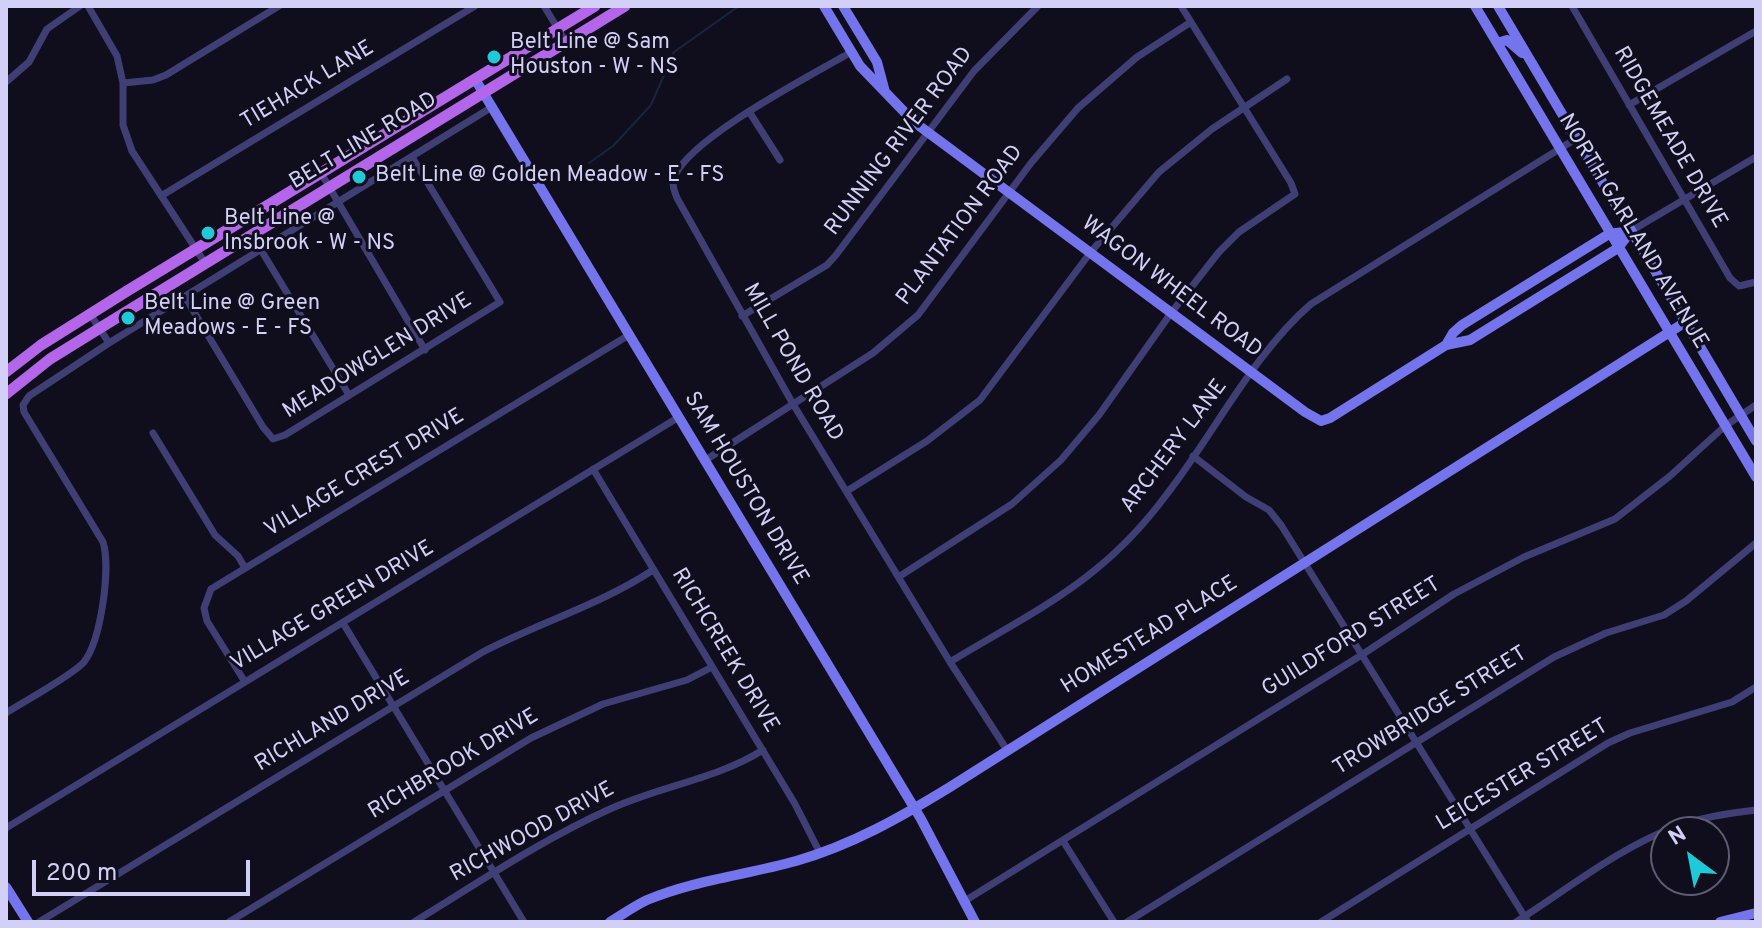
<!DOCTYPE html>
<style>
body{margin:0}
#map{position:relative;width:1762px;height:928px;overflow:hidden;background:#100e1c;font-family:Overpass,sans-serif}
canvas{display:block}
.frame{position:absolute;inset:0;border:8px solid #d3d0f8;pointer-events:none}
.north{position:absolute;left:1650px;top:816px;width:80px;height:80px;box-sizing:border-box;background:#100e1c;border:2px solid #5e5c74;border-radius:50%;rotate:328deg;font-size:22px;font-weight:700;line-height:32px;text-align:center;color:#d3d0f8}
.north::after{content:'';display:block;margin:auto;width:28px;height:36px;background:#1ecad7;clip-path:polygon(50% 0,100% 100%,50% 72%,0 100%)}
.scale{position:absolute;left:32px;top:860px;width:218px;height:36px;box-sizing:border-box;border:4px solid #d3d0f8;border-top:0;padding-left:10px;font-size:24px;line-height:28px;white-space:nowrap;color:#d3d0f8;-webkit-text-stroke:6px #100e1c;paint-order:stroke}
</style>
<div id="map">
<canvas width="1762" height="928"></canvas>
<div class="frame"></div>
<div class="north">N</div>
<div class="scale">200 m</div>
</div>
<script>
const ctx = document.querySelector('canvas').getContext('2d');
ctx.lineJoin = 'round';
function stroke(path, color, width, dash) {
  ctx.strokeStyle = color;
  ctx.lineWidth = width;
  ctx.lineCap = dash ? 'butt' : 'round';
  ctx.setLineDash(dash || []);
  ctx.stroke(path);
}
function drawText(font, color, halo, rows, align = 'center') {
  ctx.font = font + ' Overpass,sans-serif';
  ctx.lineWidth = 6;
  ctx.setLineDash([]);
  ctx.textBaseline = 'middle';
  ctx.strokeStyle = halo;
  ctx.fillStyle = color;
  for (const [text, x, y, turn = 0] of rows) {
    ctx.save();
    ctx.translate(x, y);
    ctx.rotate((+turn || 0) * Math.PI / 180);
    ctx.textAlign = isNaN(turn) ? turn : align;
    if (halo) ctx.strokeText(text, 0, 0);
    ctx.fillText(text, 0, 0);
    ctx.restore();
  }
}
stroke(new Path2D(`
 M589,163L613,146L651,105L674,52L739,6`), '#152740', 2);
stroke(new Path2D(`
 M88,6L117,56L123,83V125L132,151L205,263
 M544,6L566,42
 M1572,6L1730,278L1739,286L1756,282
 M851,52C809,77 696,134 675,175C671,183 674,190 677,198L793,404L950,662L1007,750
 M6,82L29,62L47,29L80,6
 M123,83L153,80L166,75L279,6
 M1629,105L1756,31
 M750,113L780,160
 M321,173L425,350
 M161,196L475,6
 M1631,231L1756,157
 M261,250L349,395
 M185,297L263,427L273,439L285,435L500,302L412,157
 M90,314L109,343
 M742,316L827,265L836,255L974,71L1038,6
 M153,433L215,535L238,556L245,568
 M1193,456L1246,497L1269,510L1281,525L1528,922
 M704,461L873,353L918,315L1031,163L1078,108L1137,57L1191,22
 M593,469L795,804L820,853
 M847,491L927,441L980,400L1090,253L1159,172L1212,129L1287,79
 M900,576L1012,504L1061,460L1099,415L1171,313L1219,252L1239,232L1295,194L1291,183L1181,6
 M343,623L524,922
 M950,662C999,632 1051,606 1095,570C1121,549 1147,521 1167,494C1213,435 1254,353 1311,304L1577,138
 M245,682L207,621L204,608L211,589L629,335
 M6,713C23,702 73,675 84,662C101,640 111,568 103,542L24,412L23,405L29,396L109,343L492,107
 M6,828L679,417
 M1063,841L1114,922
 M963,902L1360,656L1454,594L1524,557L1615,519L1670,476L1725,426L1756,405
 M39,922L481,653C538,623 600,605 653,570
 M229,922L531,738L603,704L687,680L712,667
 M414,922C478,883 541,840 610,809C660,786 717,779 763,750
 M1127,922L1554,657L1606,633L1664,615L1686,601L1756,543
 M1321,922L1608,743L1630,733L1732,702L1756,687
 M1516,922C1568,889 1618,848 1677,826C1703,817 1729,813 1756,810`), '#403f75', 7);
stroke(new Path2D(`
 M824,6L860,66L914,122L1305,412L1321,421L1330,418L1446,345L1453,333L1462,325L1609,234L1631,231
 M843,6L877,62L885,92
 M1475,6L1756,477
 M1498,6L1756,441
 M1497,43L1507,40L1522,53
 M475,79L921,819L975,922
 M1446,345L1470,340L1618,248L1631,231
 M6,887L28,922
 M610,922C622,915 634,906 647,900C695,880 746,875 796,861C852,845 901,817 950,787L1684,323
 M1720,922L1756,913`), '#7475ec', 10);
stroke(new Path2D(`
 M6,372L41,345L127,291L595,6
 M6,394L50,359L100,328L625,6`), '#b466ea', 11);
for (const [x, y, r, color] of [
 [494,57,8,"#1ecad7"],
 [359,177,8,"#1ecad7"],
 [208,233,8,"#1ecad7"],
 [128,318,8,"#1ecad7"]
]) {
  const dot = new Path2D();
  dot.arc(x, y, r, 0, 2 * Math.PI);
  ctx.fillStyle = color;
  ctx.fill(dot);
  stroke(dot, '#100e1c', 3);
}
drawText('22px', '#d3d0f8', '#100e1c', [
 ["Belt Line @ Sam",510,44],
 ["Houston - W - NS",510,69],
 ["Belt Line @ Golden Meadow - E - FS",375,177],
 ["Belt Line @",224,220],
 ["Insbrook - W - NS",224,245],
 ["Belt Line @ Green",144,305],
 ["Meadows - E - FS",144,330]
], 'left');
drawText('22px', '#d3d0f8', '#100e1c', [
 ["TIEHACK LANE",308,86,-31],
 ["RIDGEMEADE DRIVE",1669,138,60],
 ["BELT LINE ROAD",364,142,-31],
 ["RUNNING RIVER ROAD",900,142,-53],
 ["PLANTATION ROAD",961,226,-53],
 ["NORTH GARLAND AVENUE",1632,232,59],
 ["WAGON WHEEL ROAD",1171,288,37],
 ["MEADOWGLEN DRIVE",378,357,-32],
 ["MILL POND ROAD",792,363,60],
 ["ARCHERY LANE",1175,447,-53],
 ["VILLAGE CREST DRIVE",365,474,-31],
 ["SAM HOUSTON DRIVE",745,489,59],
 ["VILLAGE GREEN DRIVE",333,607,-31],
 ["HOMESTEAD PLACE",1150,636,-32],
 ["GUILDFORD STREET",1352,638,-32],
 ["RICHCREEK DRIVE",724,651,59],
 ["TROWBRIDGE STREET",1431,712,-32],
 ["RICHLAND DRIVE",333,722,-31],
 ["RICHBROOK DRIVE",454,765,-31],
 ["LEICESTER STREET",1523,776,-31],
 ["RICHWOOD DRIVE",533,833,-29]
]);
</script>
